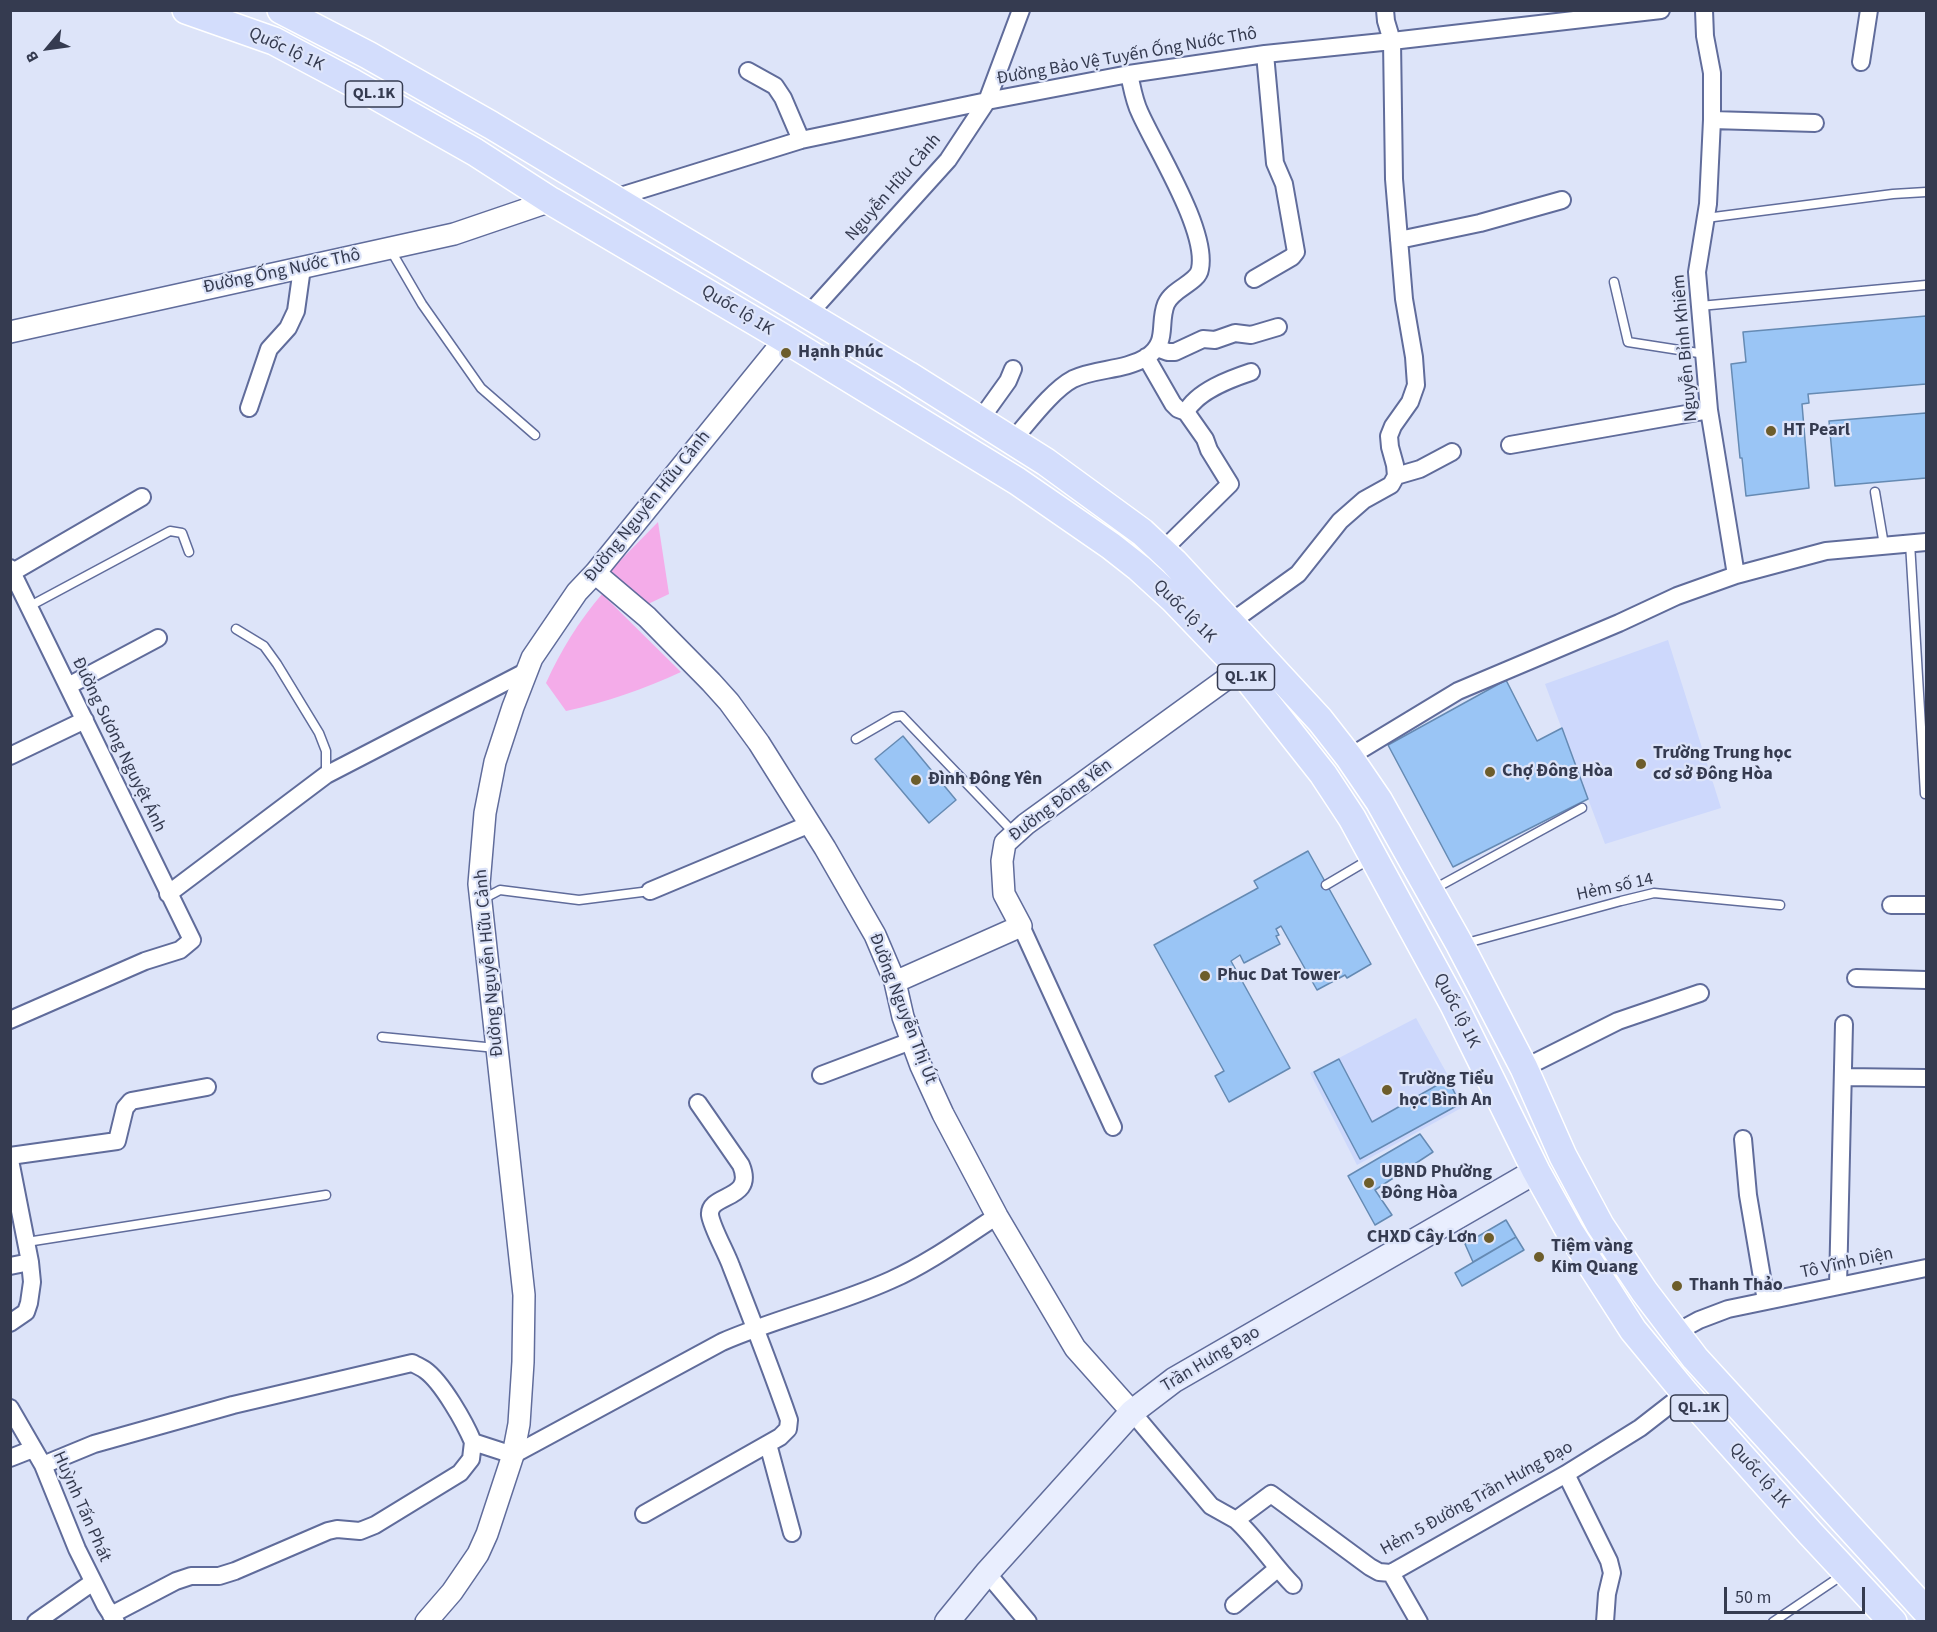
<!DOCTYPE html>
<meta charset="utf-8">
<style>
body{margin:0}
#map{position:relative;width:1937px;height:1632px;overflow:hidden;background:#dde4f9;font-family:"Source Sans 3",sans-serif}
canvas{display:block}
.frame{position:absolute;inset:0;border:12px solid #353b50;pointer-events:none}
.north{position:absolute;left:18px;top:18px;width:60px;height:60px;-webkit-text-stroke:4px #dde4f9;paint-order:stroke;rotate:241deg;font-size:16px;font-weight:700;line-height:24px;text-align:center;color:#353b50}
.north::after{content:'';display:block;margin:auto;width:21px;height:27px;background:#353b50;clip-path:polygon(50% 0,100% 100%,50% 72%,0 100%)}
.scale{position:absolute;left:1724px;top:1587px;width:141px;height:27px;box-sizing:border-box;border:3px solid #353b50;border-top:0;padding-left:8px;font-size:18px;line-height:21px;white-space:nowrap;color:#353b50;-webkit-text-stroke:4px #dde4f9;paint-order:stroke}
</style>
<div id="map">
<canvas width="1937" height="1632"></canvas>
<div class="frame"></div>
<div class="north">B</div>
<div class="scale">50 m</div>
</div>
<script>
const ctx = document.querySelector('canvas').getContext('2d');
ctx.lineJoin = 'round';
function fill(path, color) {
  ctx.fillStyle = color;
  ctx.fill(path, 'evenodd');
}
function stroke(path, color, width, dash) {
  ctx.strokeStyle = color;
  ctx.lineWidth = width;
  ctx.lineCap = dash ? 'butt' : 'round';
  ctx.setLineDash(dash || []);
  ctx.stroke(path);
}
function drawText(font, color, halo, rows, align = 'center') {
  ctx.font = font + ' "Source Sans 3",sans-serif';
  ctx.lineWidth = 4.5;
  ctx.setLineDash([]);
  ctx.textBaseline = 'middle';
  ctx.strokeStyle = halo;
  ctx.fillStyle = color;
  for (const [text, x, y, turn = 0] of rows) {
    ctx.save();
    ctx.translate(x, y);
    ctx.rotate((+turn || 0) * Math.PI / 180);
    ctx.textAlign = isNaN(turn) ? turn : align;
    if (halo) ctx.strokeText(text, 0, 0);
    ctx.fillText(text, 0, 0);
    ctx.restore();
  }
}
fill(new Path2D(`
 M1668,640L1721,808L1605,844L1545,684Z
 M1416,1018L1465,1106L1357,1165L1310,1073Z`), '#cdd8fc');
fill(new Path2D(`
 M658,522L669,594L646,605L610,571Z
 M602,594L681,672C644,689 607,702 566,711L546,683C561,650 579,621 602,594Z`), '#f4ace9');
const building = new Path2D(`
 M1926,316V384L1808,394L1809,403L1802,404L1809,488L1746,496L1742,458H1740L1731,364L1746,362L1743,332Z
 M1926,413V478L1835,486L1829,421Z
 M1506,680L1537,741L1562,728L1588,799L1453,867L1388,745Z
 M903,736L956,800L929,823L875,759Z
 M1308,851L1371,964L1347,978L1345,975L1317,990L1281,926L1276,929L1279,935L1276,936L1280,944L1244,963L1240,955L1231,961L1290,1068L1229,1102L1215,1076L1224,1071L1154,945L1258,888L1254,881Z
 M1339,1059L1372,1122L1448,1079L1460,1104L1360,1159L1314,1072Z
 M1420,1134L1433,1152L1375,1190L1392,1215L1375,1225L1348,1176Z
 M1506,1220L1516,1237L1473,1262L1465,1244Z
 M1516,1237L1524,1250L1462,1286L1455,1273Z`);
fill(building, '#9ac5f5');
stroke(building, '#658ab3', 1.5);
const service = new Path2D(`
 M1706,218L1893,194L1926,192
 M390,249L422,304L481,388L535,435
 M1614,282L1628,342L1705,354
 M1700,306L1926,285
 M1875,492L1884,545
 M1910,543L1925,794H1926
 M30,606L170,531L182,533L189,552
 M236,629L264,646L277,664L319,733L326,751V775
 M856,739L894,717L902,716L1015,834
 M1326,885L1370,859
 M1434,889L1582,808
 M483,899L500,890L579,900L650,891
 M1463,944L1621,901L1654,893L1780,905
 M382,1037L496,1048
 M27,1242L326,1195
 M1773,1622L1844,1574`);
const minor = new Path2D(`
 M1861,62L1869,10
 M748,71L775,86L783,98L801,140
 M1712,120L1815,123
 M611,199L801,140L987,101L1129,74L1265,54L1392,41L1661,10
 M1399,240L1480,223L1562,200
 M1254,279L1292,257L1296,252L1284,184L1275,163L1265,54
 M808,315L948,160L987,101L1021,10
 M1157,348L1168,352H1175L1203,339L1215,340L1235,333L1251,335L1278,327
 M1146,357L1173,404L1178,409L1186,412L1205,439L1209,450L1230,484L1162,551
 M249,408L269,349L288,328L296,311L302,268
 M1186,412C1197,391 1230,379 1251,372
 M980,420L1008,381L1013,369
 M1012,441C1028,423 1052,390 1073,379C1096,368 1124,371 1147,357C1169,342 1158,324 1166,304C1173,288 1198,283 1200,269C1208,231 1156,149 1140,113C1134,101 1132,87 1129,74
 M1510,445L1709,410
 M1396,476L1420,469L1452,452
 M10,568L192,940L180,950L145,961L10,1020
 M13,572L142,497
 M1736,575L1826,551L1926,542
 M1231,622L1298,574L1340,521L1364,500L1391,485L1396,476L1395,465L1390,447L1389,436L1393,426L1410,402L1416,385L1414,357L1404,299L1394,179L1392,41L1386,21L1385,10
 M68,686L158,638
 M10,756L85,720
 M1349,757L1458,691L1619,623L1677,596L1736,575L1709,410L1697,272L1708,204L1712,120V73L1705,36L1704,10
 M650,891L810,824
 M168,894L326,775L527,671
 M1891,905H1926
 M1021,926L1113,1127
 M1856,978L1926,980
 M1524,1068L1618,1021L1700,993
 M821,1075L911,1041
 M1843,1077L1926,1078
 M1743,1139L1748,1195L1766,1301
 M10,1156L117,1141L125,1108L131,1101L207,1087
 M10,1160L30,1262L32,1282L29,1303L26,1312L10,1323
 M10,1266L30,1262
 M1838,1286L1844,1024
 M1675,1333L1699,1320L1728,1309L1926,1268
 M10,1408L43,1465L77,1549L105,1605L116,1622
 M1132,1412L1211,1506L1236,1520L1271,1494L1370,1567L1379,1572L1391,1573L1566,1474L1640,1428L1685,1393
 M768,1444L792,1533
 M10,1458L33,1449
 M43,1465L94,1444L233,1405L412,1363C416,1365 421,1367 425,1370C442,1382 465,1423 473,1442L513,1455L722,1342C777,1318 836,1305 891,1280C929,1263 963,1238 997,1216
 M1566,1474L1609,1561L1612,1573L1607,1594L1605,1622
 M644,1514L780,1437L788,1429L789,1420C771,1368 751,1317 731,1266C726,1252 712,1228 710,1215C708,1193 756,1201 741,1165L698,1103
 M1236,1520C1257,1539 1273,1565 1293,1585
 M987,1573L1028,1622
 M1391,1573L1419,1622
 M1234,1605L1277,1569
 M111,1615L176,1581L191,1576H219L235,1571L328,1531L337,1529L360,1531L375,1525L460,1473L471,1459L473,1442
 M36,1622L93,1582`);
const tertiary = new Path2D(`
 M10,332L454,234L551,201
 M595,573L647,617L711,682L729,702L759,743L825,848L875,935L895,982L903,1017L921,1066L943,1114L997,1216L1075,1348L1132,1412
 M895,982L1021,926L1004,894L1002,861L1005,843L1026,824L1240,669
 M426,1622L452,1592L478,1554L487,1534L513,1455L519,1424L523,1362L524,1295L479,884L485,813L495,762L513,707L532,658L577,592L595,573L785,339`);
const secondary = new Path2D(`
 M947,1622L987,1573L1132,1412L1174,1380L1536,1171`);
const primary = new Path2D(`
 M186,10L274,41L353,83L475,152L551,201L785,339L1017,481L1111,546L1139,568L1173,599L1240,669L1323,774L1352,818L1454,1005L1536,1171L1570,1232L1633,1330L1685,1393L1810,1533L1893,1622
 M281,10L368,55L491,125L908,375L1046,462L1142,532L1174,562L1320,720L1349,757L1379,801L1460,945L1524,1068L1563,1156L1600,1225L1644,1291L1695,1358L1926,1611`);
stroke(service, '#606c9b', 11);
stroke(minor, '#606c9b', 20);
stroke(tertiary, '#606c9b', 24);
stroke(secondary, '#606c9b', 27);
stroke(primary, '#fff', 30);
stroke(service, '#fff', 8);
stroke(minor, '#fff', 16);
stroke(tertiary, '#fff', 21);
stroke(secondary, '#e9eefe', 24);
stroke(primary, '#d3ddfc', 27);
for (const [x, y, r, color] of [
 [786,353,6,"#6d5d2b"],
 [1771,431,6,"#6d5d2b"],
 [1641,764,6,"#6d5d2b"],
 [1490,772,6,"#6d5d2b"],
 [916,780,6,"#6d5d2b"],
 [1205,976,6,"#6d5d2b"],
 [1387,1090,6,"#6d5d2b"],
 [1369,1183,6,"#6d5d2b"],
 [1489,1238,6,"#6d5d2b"],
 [1539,1257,6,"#6d5d2b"],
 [1677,1286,6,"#6d5d2b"]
]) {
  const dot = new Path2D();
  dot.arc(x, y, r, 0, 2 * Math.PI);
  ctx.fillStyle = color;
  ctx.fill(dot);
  stroke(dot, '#dde4f9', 2);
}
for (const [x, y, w] of [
 [374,94,57],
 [1246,677,57],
 [1699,1408,57]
]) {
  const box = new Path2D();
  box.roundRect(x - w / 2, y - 13, w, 26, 4.5);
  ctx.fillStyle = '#dde4f9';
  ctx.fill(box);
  stroke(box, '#353b50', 1.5);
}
drawText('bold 16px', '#353b50', null, [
 ["QL.1K",374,94],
 ["QL.1K",1246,677],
 ["QL.1K",1699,1408]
]);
drawText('18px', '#353b50', '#dde4f9', [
 ["Quốc lộ 1K",286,50,25],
 ["Đường Bảo Vệ Tuyến Ống Nước Thô",1127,57,-10],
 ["Nguyễn Hữu Cảnh",894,188,-49],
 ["Đường Ống Nước Thô",282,272,-12],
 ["Quốc lộ 1K",737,311,31],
 ["Nguyễn Bỉnh Khiêm",1686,348,-95],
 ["Đường Nguyễn Hữu Cảnh",648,507,-51],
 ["Quốc lộ 1K",1184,612,45],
 ["Đường Sương Nguyệt Ánh",118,745,64],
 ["Đường Đông Yên",1061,801,-37],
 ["Hẻm số 14",1615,888,-12],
 ["Đường Nguyễn Hữu Cảnh",490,963,-95],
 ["Đường Nguyễn Thị Út",902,1009,69],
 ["Quốc lộ 1K",1456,1011,63],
 ["Tô Vĩnh Diện",1847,1264,-12],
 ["Trần Hưng Đạo",1211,1360,-31],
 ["Quốc lộ 1K",1759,1476,48],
 ["Hẻm 5 Đường Trần Hưng Đạo",1477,1499,-29],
 ["Huỳnh Tấn Phát",81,1507,66]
]);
drawText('bold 18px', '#353b50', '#dde4f9', [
 ["Hạnh Phúc",798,353],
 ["HT Pearl",1783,431],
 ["Trường Trung học",1653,754],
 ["cơ sở Đông Hòa",1653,775],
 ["Chợ Đông Hòa",1502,772],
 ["Đình Đông Yên",928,780],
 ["Phuc Dat Tower",1217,976],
 ["Trường Tiểu",1399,1080],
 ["học Bình An",1399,1101],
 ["UBND Phường",1381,1173],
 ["Đông Hòa",1381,1194],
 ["CHXD Cây Lơn",1477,1238,"right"],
 ["Tiệm vàng",1551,1247],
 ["Kim Quang",1551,1268],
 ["Thanh Thảo",1689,1286]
], 'left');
</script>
